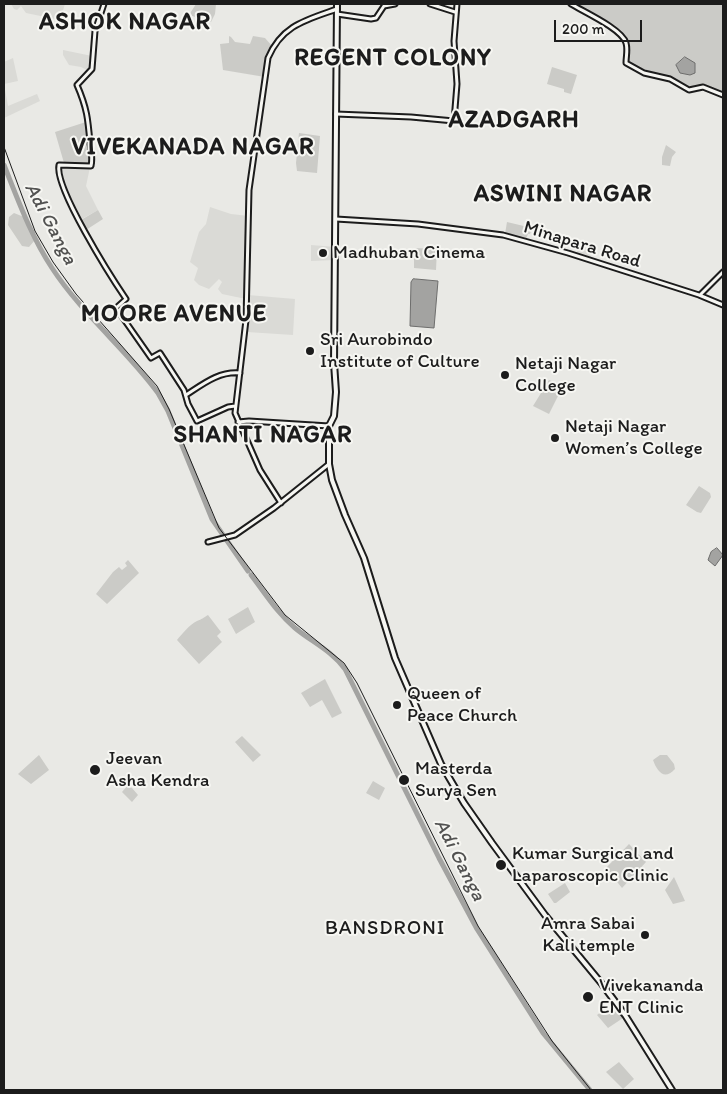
<!DOCTYPE html>
<meta charset="utf-8">
<style>
body{margin:0}
#map{position:relative;width:727px;height:1094px;overflow:hidden;background:#e9e9e5;font-family:Itim,sans-serif}
canvas{display:block}
.frame{position:absolute;inset:0;border:5px solid #1c1c1c;pointer-events:none}
.scale{position:absolute;left:554px;top:20px;width:88px;height:22px;box-sizing:border-box;border:2px solid #1c1c1c;border-top:0;padding-left:6px;font-size:15px;line-height:18px;white-space:nowrap;color:#1c1c1c;-webkit-text-stroke:4px #f6f6f2;paint-order:stroke}
</style>
<div id="map">
<canvas width="727" height="1094"></canvas>
<div class="frame"></div>
<div class="scale">200 m</div>
</div>
<script>
const ctx = document.querySelector('canvas').getContext('2d');
ctx.lineJoin = 'round';
function fill(path, color) {
  ctx.fillStyle = color;
  ctx.fill(path, 'evenodd');
}
function stroke(path, color, width, dash) {
  ctx.strokeStyle = color;
  ctx.lineWidth = width;
  ctx.lineCap = dash ? 'butt' : 'round';
  ctx.setLineDash(dash || []);
  ctx.stroke(path);
}
function drawText(font, color, halo, rows, align = 'center') {
  ctx.font = font + ' Itim,sans-serif';
  ctx.lineWidth = 4;
  ctx.setLineDash([]);
  ctx.textBaseline = 'middle';
  ctx.strokeStyle = halo;
  ctx.fillStyle = color;
  for (const [text, x, y, turn = 0] of rows) {
    ctx.save();
    ctx.translate(x, y);
    ctx.rotate((+turn || 0) * Math.PI / 180);
    ctx.textAlign = isNaN(turn) ? turn : align;
    if (halo) ctx.strokeText(text, 0, 0);
    ctx.fillText(text, 0, 0);
    ctx.restore();
  }
}
fill(new Path2D(`
 M11,4H65L60,20L26,13L21,6L17,10L14,9Z
 M63,50L92,56L91,68L89,71L81,67L69,65L63,55Z
 M13,58L18,81L4,84L8,106L37,94L40,101L4,118V62Z
 M60,166L90,167L86,186L98,210L80,220L59,177Z
 M210,207L231,214L249,216L246,299L222,294L218,289L222,282L219,279L209,289L199,285L194,280L198,268L190,262L199,232L206,224Z
 M580,241L596,246L588,259L576,255Z
 M311,245L335,247V260L311,261Z
 M248,295L295,299L293,335L247,332Z`), '#dadad6');
fill(new Path2D(`
 M196,4H216L215,14L211,22L189,15Z
 M572,4H723V95C710,88 703,87 689,89L672,79L648,75L625,64L627,45L615,30Z
 M229,36L231,37L235,42L250,44L253,36L265,38L272,46L267,58L265,77L223,70L220,44L229,43Z
 M552,67L577,75L571,94L564,92V89L547,84Z
 M89,121L92,158L90,165L64,163L55,132Z
 M299,133L320,136L317,173L297,171L296,163Z
 M666,145L676,152L672,157L670,166L662,165V157Z
 M98,210L103,219L86,230L81,220Z
 M14,213L24,217L35,240L29,247L22,246L8,225L9,217Z
 M507,222L532,228L530,234H528L526,239L505,234Z
 M414,248L437,249L436,270L414,268Z
 M549,380L563,386L549,414L533,406Z
 M699,486L710,493L711,497L701,513L697,512L686,505Z
 M128,560L139,573L107,604L96,594L113,572L119,567L122,570L127,566L125,563Z
 M248,607L255,622L236,634L228,619Z
 M208,615L221,632L217,636L222,642L199,664L177,640C182,634 190,624 197,621C202,619 203,618 208,615Z
 M325,679L342,713L332,718L322,700L310,707L301,693Z
 M242,736L261,755L253,762L235,742Z
 M39,755L49,770L31,784L18,774Z
 M660,755H667L674,764L675,769C664,781 657,771 653,760Z
 M373,781L385,788L379,800L366,793Z
 M128,785L132,788L138,795L132,802L122,792Z
 M629,844L646,862L622,888L606,868Z
 M674,877L685,901L673,904L665,890Z
 M565,883L570,892L556,903H554L548,894Z
 M613,1003L623,1018L608,1028L597,1015Z
 M619,1062L634,1079L623,1089L606,1072Z`), '#cbcbc7');
const water = new Path2D(`
 M685,57L695,63V73L690,75L680,73L676,65Z
 M416,279L438,281L434,328L410,326L411,282L413,279Z
 M717,548L723,555L715,566L708,560L711,552Z`);
fill(water, '#a3a3a1');
stroke(water, '#6d6d6c', 1);
stroke(new Path2D(`
 M4,165C18,200 31,236 52,268C82,314 126,349 158,393L168,411L212,519L248,571
 M251,575C265,593 277,613 295,628C312,642 332,651 345,669L439,858L477,929L543,1033L590,1090`), '#a3a3a1', 5);
const minor = new Path2D(`
 M104,4L95,31L92,69L77,85C87,108 88,119 90,143C91,151 93,158 91,166L59,165C54,187 111,277 126,299L116,308L151,358L160,353L184,390L188,404L197,421L228,407L235,406
 M430,4L455,12
 M571,4C584,12 622,29 626,43C628,50 626,56 626,63L644,73L670,79L689,90L703,87L723,95
 M337,14L371,19L376,18L384,6L395,4
 M336,114L411,117L454,121L457,84L454,41L457,4
 M336,219L418,224L503,235L568,253L699,295L723,305
 M700,295L723,272
 M186,395C203,384 219,371 240,373
 M238,422L249,421L329,426
 M281,503L260,470L235,413L246,320L249,190L268,58C282,25 306,20 337,9
 M208,542L235,535L274,508L329,464`);
const major = new Path2D(`
 M337,4L334,363L336,392L334,416L329,426V464L332,480L345,515L364,558L395,658L441,764L464,803L492,843L545,915L602,984L625,1015L672,1090`);
stroke(minor, '#1c1c1c', 7);
stroke(major, '#1c1c1c', 8);
stroke(minor, '#f6f6f2', 3);
stroke(major, '#f6f6f2', 4);
stroke(new Path2D(`
 M4,147L35,231L53,262L76,294L157,386L169,409L219,528L285,615L344,663L357,683L478,926L552,1041L591,1090`), '#1c1c1c', 1);
for (const [x, y, r, color] of [
 [323,253,5,"#1c1c1c"],
 [310,351,5,"#1c1c1c"],
 [505,375,5,"#1c1c1c"],
 [555,438,5,"#1c1c1c"],
 [397,705,5,"#1c1c1c"],
 [95,770,6,"#1c1c1c"],
 [404,780,6,"#1c1c1c"],
 [501,865,6,"#1c1c1c"],
 [645,935,5,"#1c1c1c"],
 [588,997,6,"#1c1c1c"]
]) {
  const dot = new Path2D();
  dot.arc(x, y, r, 0, 2 * Math.PI);
  ctx.fillStyle = color;
  ctx.fill(dot);
  stroke(dot, '#f6f6f2', 2);
}
drawText('19px', '#1c1c1c', '#f6f6f2', [
 ["Minapara Road",582,245,17]
]);
drawText('19px', '#1c1c1c', '#f6f6f2', [
 ["Madhuban Cinema",333,253],
 ["Sri Aurobindo",320,340],
 ["Institute of Culture",320,362],
 ["Netaji Nagar",515,364],
 ["College",515,386],
 ["Netaji Nagar",565,427],
 ["Women’s College",565,449],
 ["Queen of",407,694],
 ["Peace Church",407,716],
 ["Jeevan",106,759],
 ["Asha Kendra",106,781],
 ["Masterda",415,769],
 ["Surya Sen",415,791],
 ["Kumar Surgical and",512,854],
 ["Laparoscopic Clinic",512,876],
 ["Amra Sabai",635,924,"right"],
 ["Kali temple",635,946,"right"],
 ["Vivekananda",599,986],
 ["ENT Clinic",599,1008]
], 'left');
drawText('italic 20px', '#525251', '#f6f6f2', [
 ["Adi Ganga",50,224,62],
 ["Adi Ganga",459,860,63]
]);
ctx.letterSpacing = '1px';
drawText('20px', '#1c1c1c', '#f6f6f2', [
 ["BANSDRONI",385,929]
]);
ctx.letterSpacing = '0px';
ctx.letterSpacing = '1px';
drawText('bold 24px', '#1c1c1c', '#f6f6f2', [
 ["ASHOK NAGAR",125,23],
 ["REGENT COLONY",393,59],
 ["AZADGARH",514,121],
 ["VIVEKANADA NAGAR",193,148],
 ["ASWINI NAGAR",563,195],
 ["MOORE AVENUE",174,315],
 ["SHANTI NAGAR",263,436]
]);
ctx.letterSpacing = '0px';
</script>
